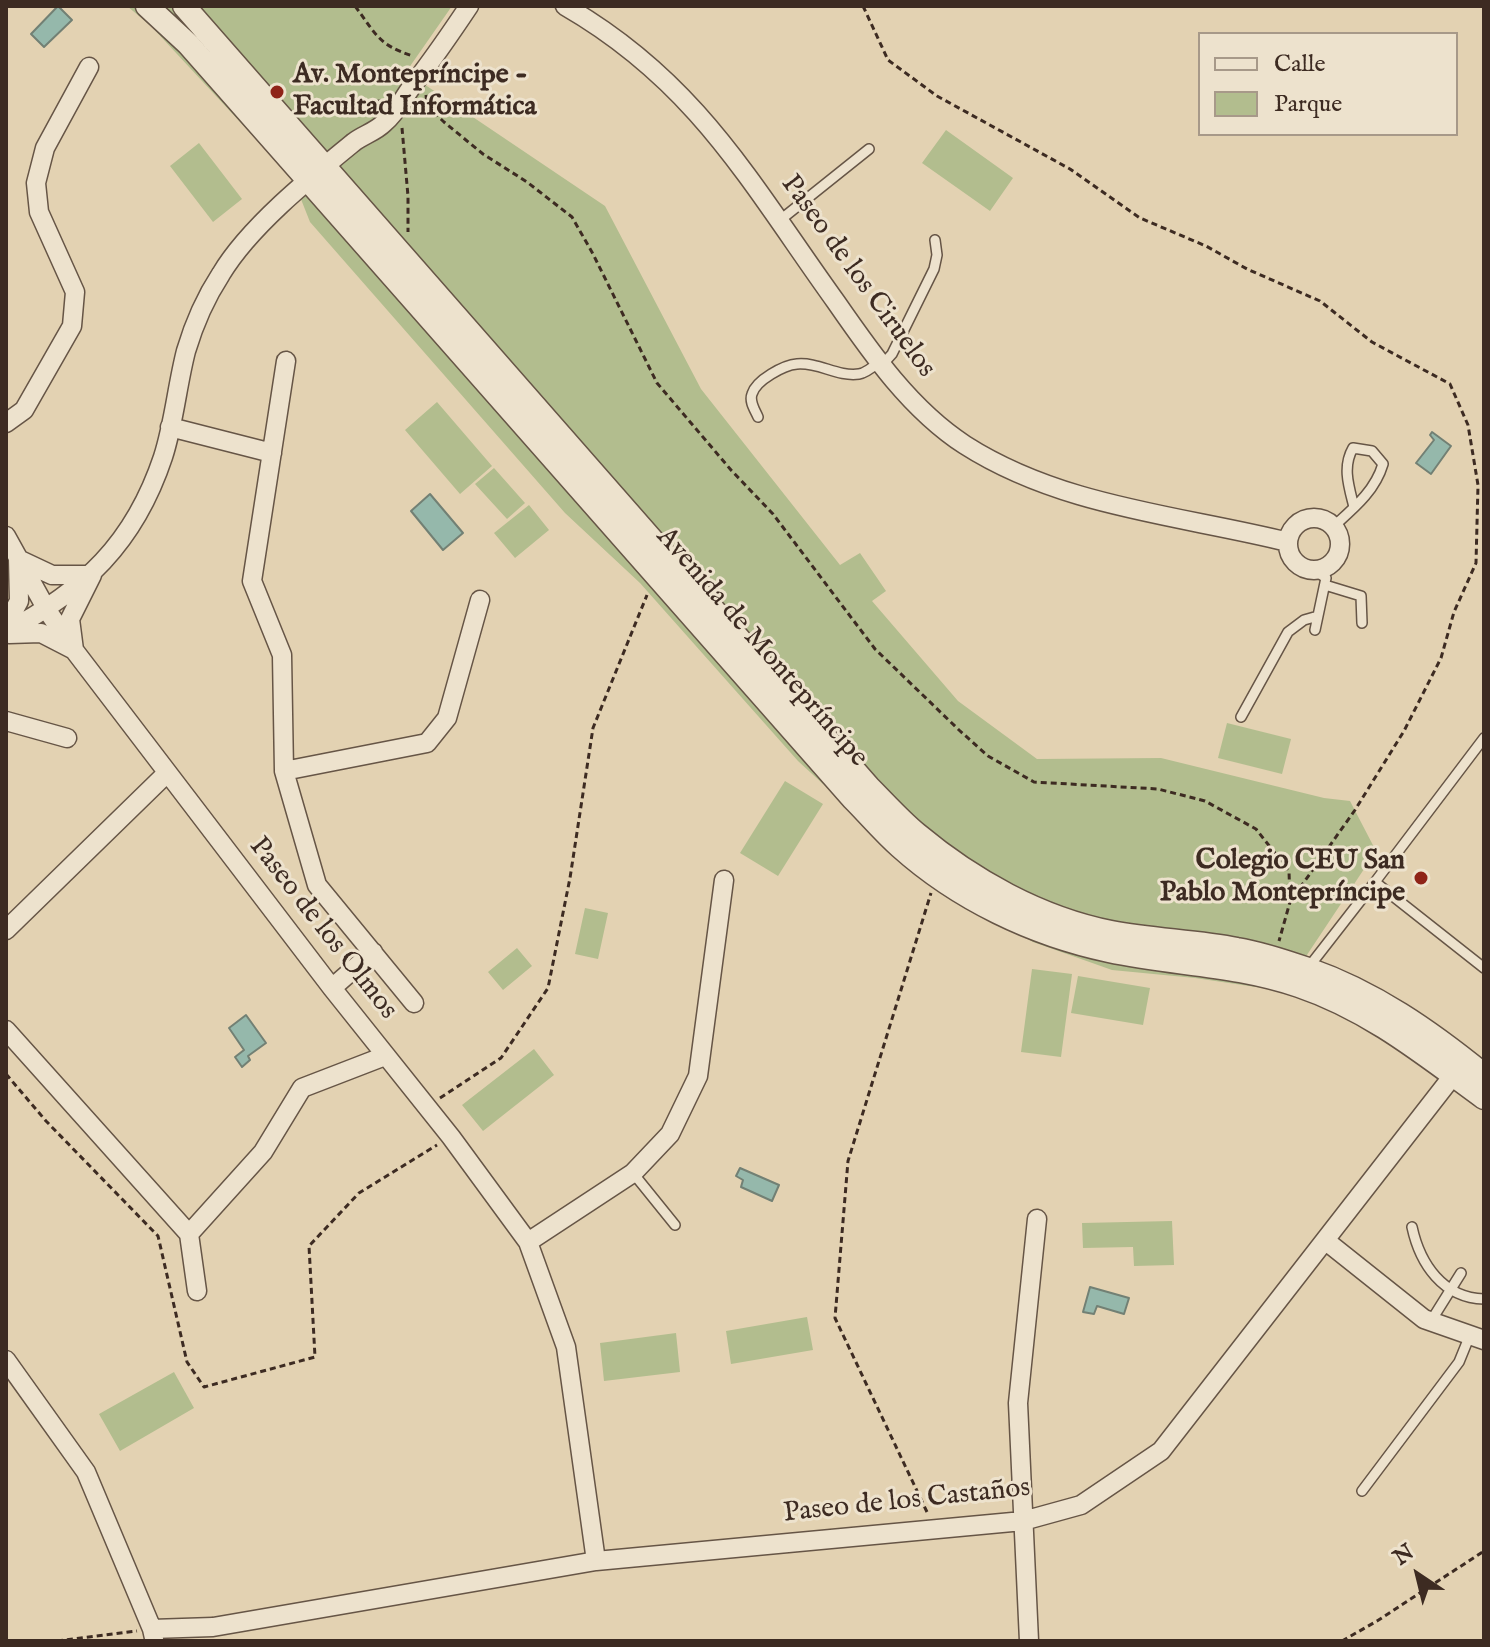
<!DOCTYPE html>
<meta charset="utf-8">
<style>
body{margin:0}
#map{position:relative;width:1490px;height:1647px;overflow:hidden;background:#e3d2b2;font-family:"IM FELL English",serif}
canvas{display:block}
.frame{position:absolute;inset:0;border:8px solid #3d2b22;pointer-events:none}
.legend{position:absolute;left:1198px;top:32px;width:260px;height:104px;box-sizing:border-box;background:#ede2cd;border:2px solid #a79989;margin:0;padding:10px 14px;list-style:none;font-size:24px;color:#3d2b22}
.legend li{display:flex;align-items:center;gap:16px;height:40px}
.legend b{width:40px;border:2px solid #a79989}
.north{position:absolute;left:1378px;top:1535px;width:80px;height:80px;-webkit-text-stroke:6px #ede2cd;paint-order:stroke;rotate:325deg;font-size:22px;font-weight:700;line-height:32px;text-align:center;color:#3d2b22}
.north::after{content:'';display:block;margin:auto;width:28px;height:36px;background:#3d2b22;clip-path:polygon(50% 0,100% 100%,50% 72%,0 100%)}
</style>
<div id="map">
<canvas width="1490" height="1647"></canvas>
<div class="frame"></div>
<ul class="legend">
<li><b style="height:10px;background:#ede2cd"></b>Calle</li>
<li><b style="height:22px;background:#b2bd8e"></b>Parque</li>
</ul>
<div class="north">N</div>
</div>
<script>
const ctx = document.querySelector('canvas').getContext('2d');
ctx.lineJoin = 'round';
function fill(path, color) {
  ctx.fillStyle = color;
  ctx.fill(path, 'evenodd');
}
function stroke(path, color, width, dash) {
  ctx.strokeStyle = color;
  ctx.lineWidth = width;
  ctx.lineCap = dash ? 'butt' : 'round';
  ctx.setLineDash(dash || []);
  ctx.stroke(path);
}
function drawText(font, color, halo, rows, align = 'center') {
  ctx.font = font + ' "IM FELL English",serif';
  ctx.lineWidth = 6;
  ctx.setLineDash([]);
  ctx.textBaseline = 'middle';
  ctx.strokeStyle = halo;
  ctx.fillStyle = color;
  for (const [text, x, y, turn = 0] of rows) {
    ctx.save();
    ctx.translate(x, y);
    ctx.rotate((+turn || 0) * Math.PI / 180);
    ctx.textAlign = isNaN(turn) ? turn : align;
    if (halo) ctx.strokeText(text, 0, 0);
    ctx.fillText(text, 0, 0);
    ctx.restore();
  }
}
fill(new Path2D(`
 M127,6H452L406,72L605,206L701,389L840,565L860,553L886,591L872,601L958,701L1037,759L1161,758L1324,798L1350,801L1376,851L1283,991L1195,978L1112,970L1033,942L922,875L798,761L640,583L565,513L310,222L293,179L151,26Z
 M946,130L1013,178L990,211L922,163Z
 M199,143L242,199L213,222L170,166Z
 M437,402L492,466L460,494L405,430Z
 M494,468L525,503L507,519L475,484Z
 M529,505L549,530L515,558L494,533Z
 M1227,723L1291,739L1282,774L1218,758Z
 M785,781L823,804L778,876L740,853Z
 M585,908L608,913L598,959L575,954Z
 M517,948L532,966L503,990L488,972Z
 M1032,969L1072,974L1061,1057L1021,1052Z
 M1078,976L1150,988L1143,1025L1071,1013Z
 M534,1049L554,1075L483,1131L462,1105Z
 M1172,1221L1174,1265L1134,1266L1133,1247L1083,1248L1082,1223Z
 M807,1317L813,1350L731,1364L726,1331Z
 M676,1333L680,1372L604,1381L600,1343Z
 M174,1372L194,1408L120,1451L99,1414Z`), '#b2bd8e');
const water = new Path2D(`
 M58,6L72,20L44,47L31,34Z
 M1432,432L1451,446L1431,474L1416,463L1434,440L1430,435Z
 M430,494L463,533L443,550L411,511Z
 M246,1015L266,1043L248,1056L250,1060L242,1067L235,1057L244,1050L229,1028Z
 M740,1168L779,1185L772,1201L741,1187L743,1180L736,1176Z
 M1090,1287L1129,1298L1124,1314L1097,1306L1094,1314L1083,1312Z`);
fill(water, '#95b8ab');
stroke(water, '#728074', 2);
const service = new Path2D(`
 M779,221L869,149
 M882,365L892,354L934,269L937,255L935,240
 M758,417C755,410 749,402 752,394C756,380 784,365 797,364C819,362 837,377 859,374C866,373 873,367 879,362
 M1334,526C1354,508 1375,491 1383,464L1372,451L1353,448C1342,467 1349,487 1354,507
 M1325,585L1361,596L1362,623
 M1315,630L1326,578L1316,571
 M1241,717L1288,632L1304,620L1318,616
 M1375,882L1484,738
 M1308,968L1375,882L1484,968
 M633,1173L675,1225
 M1412,1227C1420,1264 1443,1298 1484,1299
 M1431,1321L1461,1273
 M1362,1491L1459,1362L1470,1335`);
const minor = new Path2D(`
 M565,6C697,82 751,184 836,302C872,354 911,410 965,445C1062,507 1179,515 1288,542
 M286,361L252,581L282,655L284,771L317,885L414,1003
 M6,423L24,410L72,326L75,292L39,212L36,183L45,148L89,67
 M170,427L272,453
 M1288 544a26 26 0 1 1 52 0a26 26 0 1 1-52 0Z
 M6,536L47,610L74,650L332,988L451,1137L528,1242L566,1347L596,1561
 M6,625L19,601L18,559L52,575H92L70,619L74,650L41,633L9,634
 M6,632C84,590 134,544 163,457C174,423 177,386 186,351C194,324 206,297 221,274C249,227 311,177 354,142C363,135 375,132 384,123C397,112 403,98 413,85C433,59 451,33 469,6
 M6,721L67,738
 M284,771L427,743L447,718L480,600
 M6,930L166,774
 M332,988L373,952
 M6,1030L189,1234
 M1326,1241L1424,1319L1484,1340
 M528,1242L633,1173L670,1134L698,1076L724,880
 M197,1291L189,1234L263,1152L302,1088L385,1056
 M6,1360L86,1472L152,1629L154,1638
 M152,1629L213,1627L596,1561L1023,1521L1081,1505L1161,1451L1462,1064
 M1029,1641L1018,1403L1037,1219`);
const tertiary = new Path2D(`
 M147,6L188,44L853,799C869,815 883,832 900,847C958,899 1033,935 1109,951C1174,965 1234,964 1299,986C1370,1010 1425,1055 1484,1098
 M184,6L869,787C885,803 900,820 917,834C972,880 1040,918 1111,932C1153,940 1196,941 1237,949C1261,953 1285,961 1308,969C1374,992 1430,1031 1484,1075`);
stroke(service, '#665546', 12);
stroke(minor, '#665546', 21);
stroke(tertiary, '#665546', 25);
stroke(new Path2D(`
 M355,6C376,34 378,45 413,56
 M863,6L888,60L937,96L1070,169L1140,218L1206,246L1247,269L1320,301L1372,342L1450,384L1468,425L1478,485L1476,563L1454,612L1441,658L1404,731L1355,810L1290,902L1279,941
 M426,95L427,106L444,122L483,154L527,182L572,217L593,254L657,383L731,470L773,514L875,649L959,730L988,756L1034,782L1158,789L1205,801L1256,829L1289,871L1290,902
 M297,104L382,101
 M402,128L408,196V232
 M6,1074L46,1121L158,1236L187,1362L204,1387L315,1357L309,1246L359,1193L437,1145
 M440,1098L501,1058L548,988L570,878L593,728L647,595
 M927,1512L835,1318L848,1161L931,893
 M57,1641L137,1631
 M1342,1641L1377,1621L1484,1551`), '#3d2b22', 3, [6, 4]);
stroke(service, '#ede2cd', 9);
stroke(minor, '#ede2cd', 18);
stroke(tertiary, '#ede2cd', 22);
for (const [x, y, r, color] of [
 [277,92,8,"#8f2418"],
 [1421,878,8,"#8f2418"]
]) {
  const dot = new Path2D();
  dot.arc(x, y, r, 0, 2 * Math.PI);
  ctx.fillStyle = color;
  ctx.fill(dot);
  stroke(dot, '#ede2cd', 3);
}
drawText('bold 28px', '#3d2b22', '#ede2cd', [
 ["Av. Montepríncipe -",293,76],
 ["Facultad Informática",293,108],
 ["Colegio CEU San",1405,862,"right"],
 ["Pablo Montepríncipe",1405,894,"right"]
], 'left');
drawText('28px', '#3d2b22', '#ede2cd', [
 ["Paseo de los Ciruelos",857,277,54],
 ["Avenida de Montepríncipe",761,648,49],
 ["Paseo de los Olmos",322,929,52],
 ["Paseo de los Castaños",907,1502,-6]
]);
</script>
